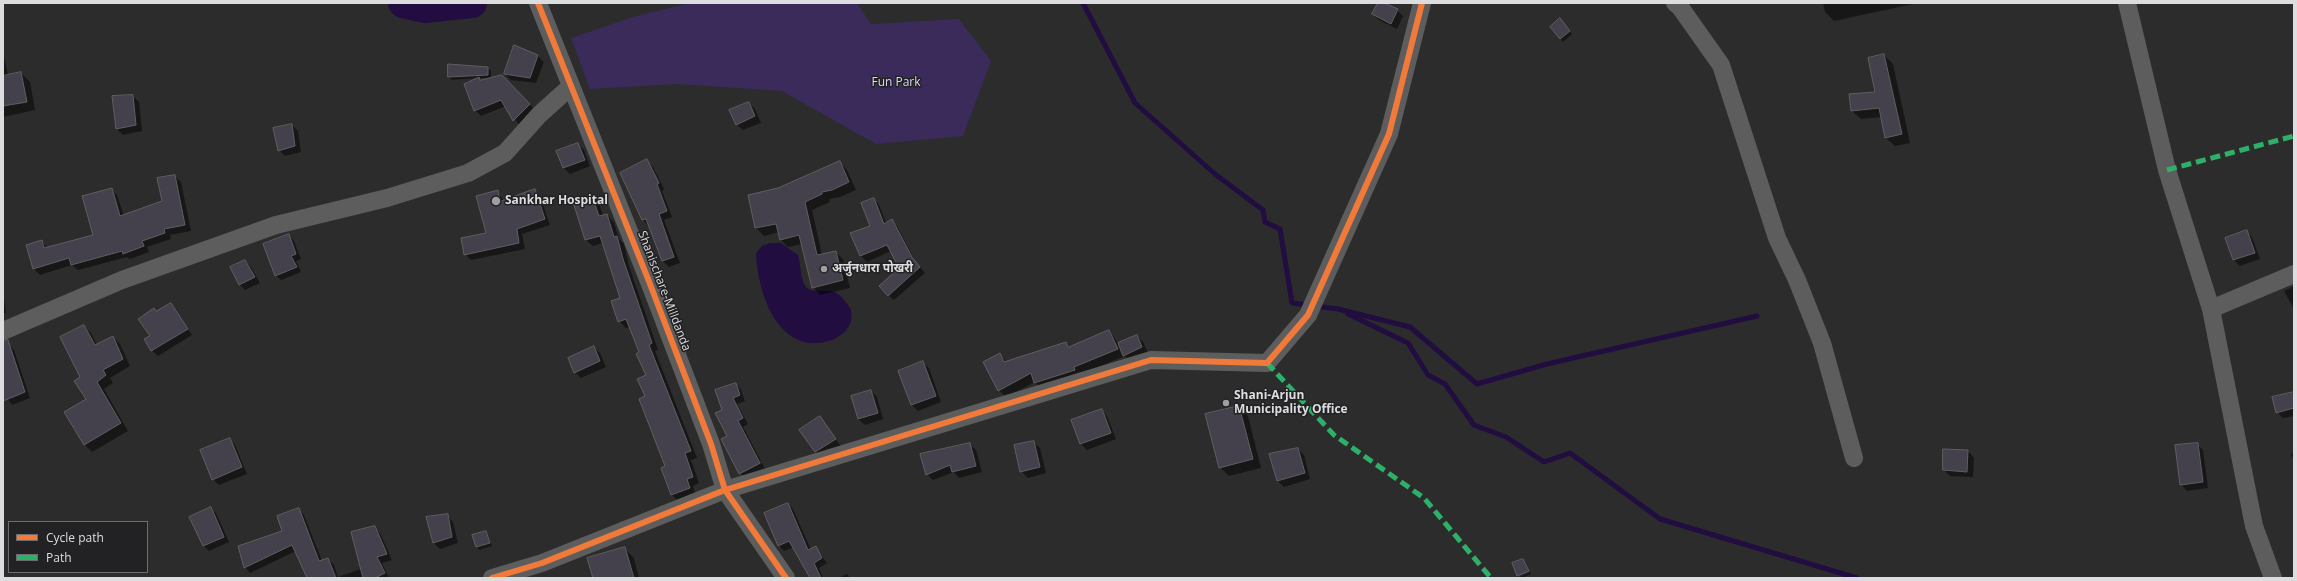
<!DOCTYPE html>
<meta charset="utf-8">
<style>
body{margin:0}
#map{position:relative;width:2297px;height:581px;overflow:hidden;background:#2c2c2d;font-family:"Open Sans",sans-serif}
canvas{display:block}
.frame{position:absolute;inset:0;border:4px solid #dddddf;pointer-events:none}
.legend{position:absolute;left:8px;top:521px;width:140px;height:52px;box-sizing:border-box;background:#222224;border:1px solid #6d6d6f;margin:0;padding:5px 7px;list-style:none;font-size:12px;color:#dddddf}
.legend li{display:flex;align-items:center;gap:8px;height:20px}
.legend b{width:20px;border:1px solid #6d6d6f}
</style>
<div id="map">
<canvas width="2297" height="581"></canvas>
<div class="frame"></div>
<ul class="legend">
<li><b style="height:5px;background:#f17a3a"></b>Cycle path</li>
<li><b style="height:5px;background:#2db169"></b>Path</li>
</ul>
</div>
<script>
const ctx = document.querySelector('canvas').getContext('2d');
ctx.lineJoin = 'round';
function fill(path, color) {
  ctx.fillStyle = color;
  ctx.fill(path, 'evenodd');
}
function stroke(path, color, width, dash) {
  ctx.strokeStyle = color;
  ctx.lineWidth = width;
  ctx.lineCap = dash ? 'butt' : 'round';
  ctx.setLineDash(dash || []);
  ctx.stroke(path);
}
function drawText(font, color, halo, rows, align = 'center') {
  ctx.font = font + ' "Open Sans","Noto Sans Devanagari",sans-serif';
  ctx.lineWidth = 3;
  ctx.setLineDash([]);
  ctx.textBaseline = 'middle';
  ctx.strokeStyle = halo;
  ctx.fillStyle = color;
  for (const [text, x, y, turn = 0] of rows) {
    ctx.save();
    ctx.translate(x, y);
    ctx.rotate((+turn || 0) * Math.PI / 180);
    ctx.textAlign = isNaN(turn) ? turn : align;
    if (halo) ctx.strokeText(text, 0, 0);
    ctx.fillText(text, 0, 0);
    ctx.restore();
  }
}
fill(new Path2D(`
 M691,3H857L871,24L959,19L991,61L963,136L876,144L782,91L677,84L590,89L571,38L636,16Z`), '#3a2b5a');
fill(new Path2D(`
 M770,243H781L798,255C801,265 800,279 806,287C814,296 832,283 844,300C846,303 850,307 851,310C856,336 824,347 804,342C770,333 757,283 756,253L762,246Z`), '#210d40');
fill(new Path2D(`
 M1379,3L1397,10L1403,16L1397,29L1379,20L1373,14Z
 M1823,3H1918L1834,21L1825,12Z
 M1563,23L1572,34L1563,42L1551,27Z
 M3,51L8,76L21,73L30,82L35,110L3,117Z
 M1884,55L1893,64L1910,143L1895,146L1886,138L1882,117L1861,119L1852,111L1876,93Z
 M538,56L544,62L536,83L511,80L505,74Z
 M488,68L491,71V79L502,76L536,111L520,126L506,106L481,116L475,110L478,78L452,80L449,77ZM479,78H488V79L481,81Z
 M133,96L139,102L142,131L123,135L117,129L113,97Z
 M749,103L755,109L761,123L743,130L736,124Z
 M292,125L298,131L301,152L285,156L279,150Z
 M577,144L584,150L590,166L570,174L564,168L558,151Z
 M646,160L653,167L664,189L662,191L672,217L664,220L680,263L669,267L663,261L649,226L643,220Z
 M839,162L847,170L856,190L840,197L829,199L830,202L812,210L822,255L835,252L843,259L850,288L820,295L813,287L802,244L788,247L780,239L779,232L764,236L756,228L749,196L778,189Z
 M174,176L181,182L191,231L170,235L171,239L147,247L149,252L130,259L127,257L78,270L72,265L40,275L34,269L27,246L42,242L48,248L94,235L111,189L117,195L124,216L163,202Z
 M497,191L504,201L535,191L540,196L550,225L522,234L525,249L471,260L465,254L487,234Z
 M592,197L599,203L603,216L607,215L614,222L619,239L624,244L629,266L658,350L655,351L697,458L691,460L699,483L693,486L696,495L678,501L672,495L647,375L640,353L630,327L626,328L619,321L621,299L603,243L593,246L586,240Z
 M874,199L879,205L886,223L892,221L897,226L917,264L925,273L894,300L888,295L901,268L891,251L867,262L861,256L851,233L871,226Z
 M2246,231L2252,237L2260,259L2240,266L2234,260L2227,238Z
 M289,235L294,241L301,259L296,261L301,272L281,280L275,275Z
 M245,261L251,267L260,283L245,290L239,284Z
 M2294,286V309L2284,291Z
 M3,292L6,313L3,314Z
 M171,305L192,335L158,356L152,350L151,336L157,312Z
 M84,326L91,333L97,345L113,337L120,344L130,366L110,378L113,383L104,389L128,431L92,452L84,444L88,399L82,377Z
 M1109,331L1119,344L1137,336L1143,342L1148,353L1130,361L1125,356L1042,390L1035,382L1006,397L999,390V354L1007,362L1066,343L1070,348Z
 M9,344L14,350L30,398L12,405L3,391V346Z
 M594,347L600,353L606,367L581,378L575,372Z
 M922,362L929,368L941,402L918,411L912,405Z
 M736,384L741,390L745,401L737,404L748,424L743,427L761,461L741,474L729,436L723,410Z
 M871,391L877,397L883,419L865,425L858,419Z
 M2294,394V416L2283,418L2277,412Z
 M1239,407L1248,416L1261,468L1229,476L1220,467Z
 M1101,410L1107,416L1116,439L1087,450L1081,444L1072,420Z
 M819,417L841,446L821,457L815,451Z
 M229,439L235,445L247,474L219,485L213,479Z
 M1033,442L1040,448L1046,473L1028,478L1021,471Z
 M969,444L976,450L982,472L959,478L954,472L933,480L927,474Z
 M2197,444L2203,450L2208,488L2187,491L2181,484Z
 M1298,449L1304,455L1310,479L1284,487L1278,481Z
 M1968,451L1974,458L1973,477L1950,476L1944,470Z
 M2294,453V460L2291,454Z
 M762,463L765,469L746,478L741,474Z
 M788,504L793,509L811,550L815,547L827,563L819,568L823,578H811L794,547L784,551L779,546L765,514Z
 M211,508L216,513L229,542L209,551L204,546L190,517Z
 M299,510L304,515L322,561L328,559L334,565L338,577L361,569L374,527L380,533L392,560L382,563L389,578H309L296,551L250,573L245,567L283,532Z
 M447,515L453,522L458,543L440,549L434,543Z
 M486,532L492,546L479,550L477,547Z
 M625,549L634,558L639,578H594Z
 M1530,572L1531,574L1522,578L1519,577Z
 M847,574L850,578H839Z`), '#0007');
stroke(new Path2D(`
 M1083,3L1135,103L1215,174L1263,210L1265,222L1280,229L1292,303L1338,309L1410,327L1477,384L1547,364L1757,316
 M1348,314L1408,343L1428,375L1445,384L1474,425L1506,437L1544,462L1570,453L1660,519L1857,578`), '#210d40', 5);
stroke(new Path2D(`
 M403,3L425,8L472,3`), '#210d40', 30);
const building = new Path2D(`
 M1378,3H1384L1398,9L1391,24L1372,14Z
 M1560,18L1570,31L1560,39L1550,27Z
 M514,45L538,55L530,78L504,74Z
 M1884,54L1902,134L1885,138L1879,108L1851,111L1849,94L1875,92L1868,58Z
 M448,64L488,67V75L448,77Z
 M21,72L27,102L3,106V76Z
 M502,75L530,104L513,121L501,100L474,111L464,84L479,77L480,80Z
 M133,95L136,125L116,129L112,96Z
 M749,102L755,116L736,125L729,110Z
 M292,124L295,146L278,151L273,128Z
 M578,143L585,160L563,168L556,151Z
 M647,159L659,183L657,184L667,211L659,214L674,257L662,261L646,219L642,220L620,173Z
 M840,161L849,182L832,190L822,192V194L805,202L817,255L836,251L843,280L812,288L799,235L780,240L776,224L755,228L748,195L778,188Z
 M175,175L185,225L164,229L165,233L142,241L144,246L123,254L122,251L71,265L69,258L33,269L26,245L42,240L44,248L93,235L82,196L112,188L120,216L162,201L157,178Z
 M535,189L545,219L517,229L519,243L464,255L461,238L486,233L476,196L498,190L500,201Z
 M592,196L599,216L607,214L614,237L617,236L623,259L652,343L649,345L691,451L685,453L693,477L687,479L690,488L671,495L661,468L665,466L639,399L645,396L637,379L646,375L636,354L639,352L626,319L618,322L611,301L620,298L600,236L585,240L573,202Z
 M874,198L884,224L892,219L912,257L920,267L888,296L879,286L899,268L887,245L860,256L850,233L870,226L861,203Z
 M2247,230L2255,253L2233,260L2225,238Z
 M289,234L296,254L291,256L297,267L275,276L263,244Z
 M245,260L255,277L239,285L230,267Z
 M171,303L188,329L151,351L144,339L150,336L138,319L154,308L156,311Z
 M84,325L95,345L113,336L123,359L103,370L106,375L97,382L121,423L84,445L64,412L86,399L74,381L80,377L60,337Z
 M1109,330L1118,349L1074,367L1075,370L1034,383L1031,373L998,391L983,362L1000,353L1004,362L1066,342L1068,347Z
 M1137,335L1142,347L1123,356L1118,343Z
 M8,340L25,392L3,401V341Z
 M594,346L600,361L574,373L568,358Z
 M923,361L936,396L911,405L898,371Z
 M736,383L740,395L733,398L743,418L738,421L760,463L739,474L721,439L727,436L715,413L722,410L715,390Z
 M871,390L878,413L858,419L851,396Z
 M2294,392V408L2276,413L2272,397Z
 M1239,406L1253,459L1219,468L1205,414Z
 M1102,409L1111,433L1080,444L1071,420Z
 M820,416L836,439L815,452L799,430Z
 M230,438L242,467L212,480L200,450Z
 M1034,441L1040,467L1020,472L1014,445Z
 M970,443L976,466L952,472L950,465L926,475L920,454Z
 M2198,443L2203,482L2180,485L2175,445Z
 M1298,448L1305,473L1277,481L1269,454Z
 M1943,449L1968,450L1967,472L1943,470Z
 M788,503L808,550L816,546L822,558L814,563L821,578H810L789,541L778,546L764,513Z
 M211,507L224,537L203,546L189,517Z
 M299,508L319,561L328,558L336,578H307L292,545L244,568L238,546L282,531L277,516Z
 M448,514L452,537L433,543L426,517Z
 M375,526L387,554L377,557L385,573L375,578H363L351,532Z
 M486,531L490,543L476,547L472,535Z
 M625,547L634,578H593L587,558Z
 M1523,559L1529,571L1517,576L1512,563Z`);
fill(building, '#44414d');
stroke(building, '#5f5e60', 1);
stroke(new Path2D(`
 M538,3L650,284L711,444L725,490L786,578
 M1675,3L1680,7L1721,65L1777,238L1797,280L1822,343L1854,458
 M2127,3L2167,170L2211,309L2254,526L2273,578
 M2211,309L2294,274
 M3,331L122,280L276,225L387,198L468,173L505,153L539,115L570,87
 M492,578L542,563L725,490L1151,360L1267,363L1308,315L1389,134L1422,3`), '#5d5d5e', 18);
stroke(new Path2D(`
 M2167,170L2294,136
 M1267,363L1334,435L1424,498L1491,578`), '#2db169', 5, [10, 5]);
stroke(new Path2D(`
 M538,3L650,284L711,444L725,490L786,578
 M492,578L542,563L725,490L1151,360L1267,363L1308,315L1389,134L1422,3`), '#f17a3a', 6);
for (const [x, y, r, color] of [
 [496,201,5,"#9f9fa1"],
 [824,269,4,"#9f9fa1"],
 [1226,403,4,"#9f9fa1"]
]) {
  const dot = new Path2D();
  dot.arc(x, y, r, 0, 2 * Math.PI);
  ctx.fillStyle = color;
  ctx.fill(dot);
  stroke(dot, '#222224', 1.5);
}
drawText('12px', '#ded6fb', '#222224', [
 ["Fun Park",896,83]
]);
drawText('bold 12px', '#dddddf', '#222224', [
 ["Sankhar Hospital",505,201],
 ["अर्जुनधारा पोखरी",832,269],
 ["Shani-Arjun",1234,396],
 ["Municipality Office",1234,410]
], 'left');
drawText('12px', '#dddddf', '#222224', [
 ["Shanischare-Milldanda",664,291,69]
]);
</script>
